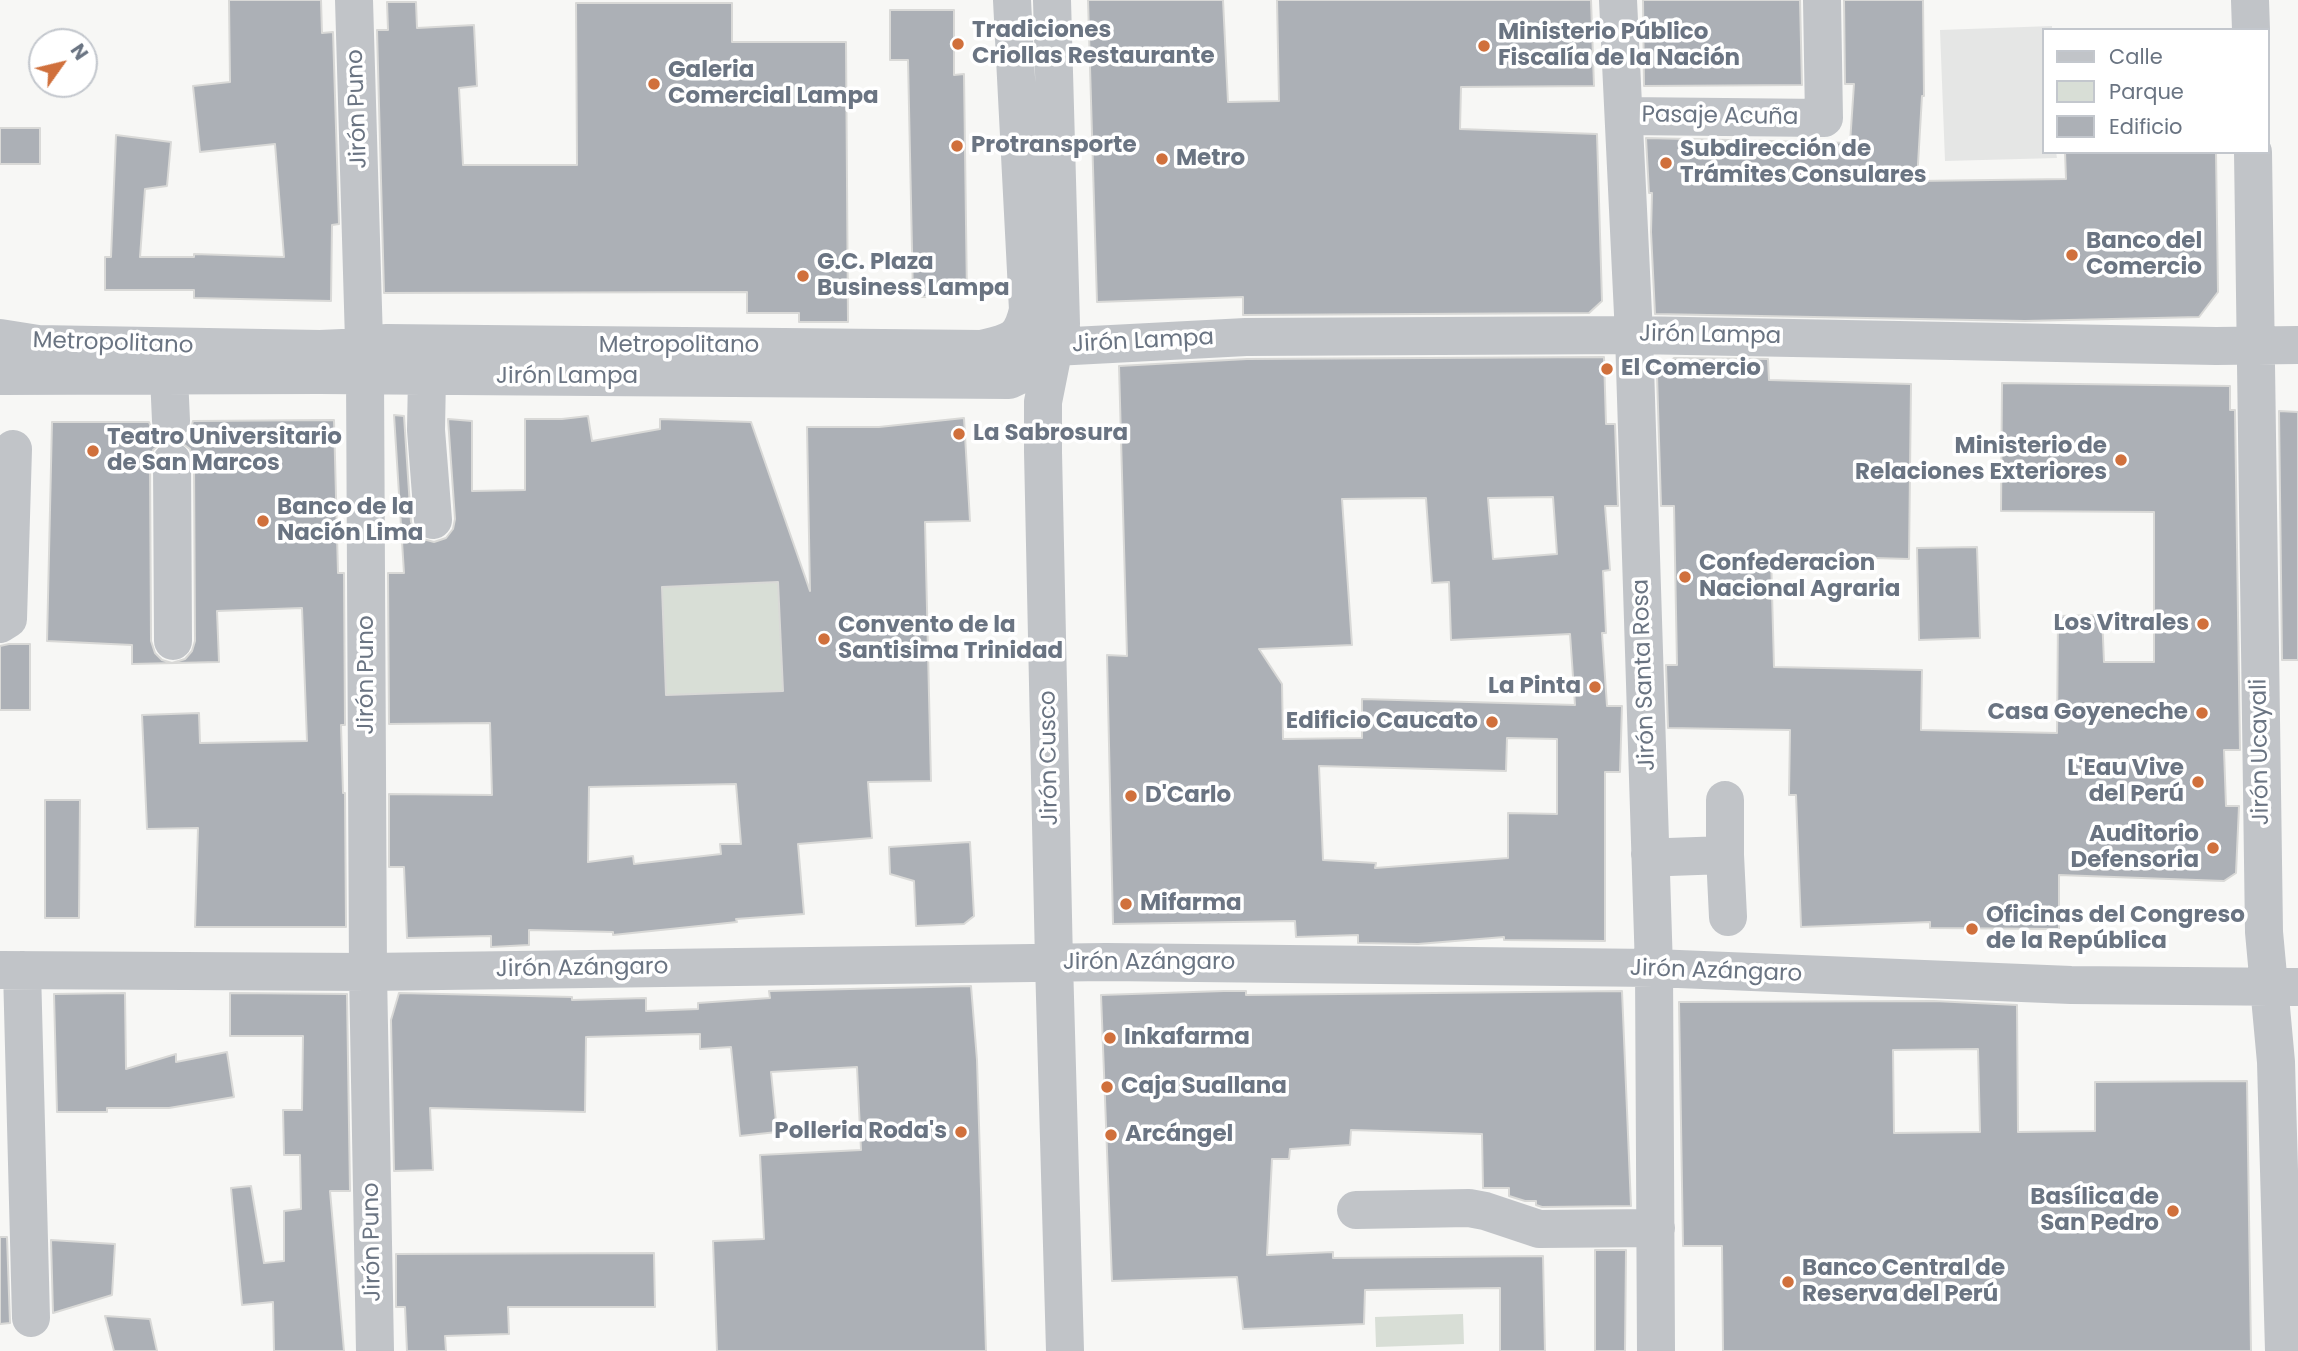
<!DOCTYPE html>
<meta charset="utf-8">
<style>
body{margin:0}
#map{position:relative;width:2298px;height:1351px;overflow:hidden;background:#f7f7f5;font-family:Poppins,sans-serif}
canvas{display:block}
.legend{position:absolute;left:2042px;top:28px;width:228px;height:126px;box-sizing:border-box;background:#fff;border:2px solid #c3c7cd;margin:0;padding:9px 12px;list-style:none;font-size:21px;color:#6a7482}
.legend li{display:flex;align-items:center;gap:14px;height:35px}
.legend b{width:35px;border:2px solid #c3c7cd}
.north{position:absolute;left:28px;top:28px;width:70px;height:70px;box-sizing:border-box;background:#fff;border:2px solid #c3c7cd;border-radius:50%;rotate:56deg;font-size:19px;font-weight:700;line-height:28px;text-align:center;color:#6a7482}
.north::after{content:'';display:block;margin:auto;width:24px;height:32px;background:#d0703c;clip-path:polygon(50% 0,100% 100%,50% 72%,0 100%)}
</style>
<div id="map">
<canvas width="2298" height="1351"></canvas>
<ul class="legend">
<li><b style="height:9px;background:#c1c4c8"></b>Calle</li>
<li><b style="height:19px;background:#d8ded6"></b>Parque</li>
<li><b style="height:19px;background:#acb0b6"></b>Edificio</li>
</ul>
<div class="north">N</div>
</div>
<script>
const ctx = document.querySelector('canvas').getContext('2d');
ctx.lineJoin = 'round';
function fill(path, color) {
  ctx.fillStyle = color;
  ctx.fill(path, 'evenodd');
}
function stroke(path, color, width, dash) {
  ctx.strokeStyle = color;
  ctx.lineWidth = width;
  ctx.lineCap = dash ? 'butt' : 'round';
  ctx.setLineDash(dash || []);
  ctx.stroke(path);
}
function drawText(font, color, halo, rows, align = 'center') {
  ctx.font = font + ' Poppins,sans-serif';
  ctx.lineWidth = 7;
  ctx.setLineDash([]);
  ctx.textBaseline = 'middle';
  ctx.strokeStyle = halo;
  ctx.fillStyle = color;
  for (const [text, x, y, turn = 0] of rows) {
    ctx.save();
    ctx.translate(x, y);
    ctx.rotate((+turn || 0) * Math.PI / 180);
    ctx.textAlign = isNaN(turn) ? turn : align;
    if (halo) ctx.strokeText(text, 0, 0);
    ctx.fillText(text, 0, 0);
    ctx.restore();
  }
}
fill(new Path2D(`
 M2052,26V30H2044V152H2056L2057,158L1945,161L1940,30Z`), '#e5e6e5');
fill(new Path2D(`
 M778,582L783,691L666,695L662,587Z
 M1463,1314L1464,1344L1376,1347L1375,1317Z`), '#d8ded6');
const building = new Path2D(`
 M229,0H321L322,33L333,32L339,224L332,225L331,301L194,298V290H105V257H111L116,135L171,142L167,186L145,189L140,257H194V254L284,257L275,144L200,152L193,86L230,82Z
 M1088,0H1223L1228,102L1279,101L1277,0H1591L1594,86L1461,87L1460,129L1597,134L1602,301L1589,313L1243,315V297L1097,302Z
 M1643,0H1800L1802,85L1644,86Z
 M1844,0H1923L1924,96H1922L1917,181L2066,179L2065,152H2216L2218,292L2199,317L2025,321L1655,314L1651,232L1652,193H1649L1646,138L1850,143L1854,84H1845Z
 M387,2H416L417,28L474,25L477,86L459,88L463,165H577L576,3H732V42H846L848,322H799V313H747V292L384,293L377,30H388Z
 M890,10H954V75L964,74L967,297H913L908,60H890Z
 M0,128H40V164H0Z
 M1604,357L1606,424H1615L1618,506H1605L1610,570L1603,571L1606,633H1602L1607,706H1622L1620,772H1605V941L1504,940V937L1418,944L1358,943V935L1296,937L1295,921L1113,924L1107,655L1127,656L1119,366L1247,359ZM1553,497L1557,554L1493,559L1488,498ZM1426,498L1432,583L1449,582L1451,640L1570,634L1575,705L1362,699V738L1283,739L1282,684L1259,649L1352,645L1342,499ZM1507,738L1557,739V814L1508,813V858L1375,868L1376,863L1323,860L1319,766L1506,771Z
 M1674,358L1768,359L1769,380L1911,384L1909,559L1771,555L1774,667L1922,670L1921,730L2057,733L2058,616L2102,615L2104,662H2154V512L2001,511L2002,383L2230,386V410H2235L2240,750H2224L2226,806H2239L2236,873L2224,881L2059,875V929L1930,928V922L1801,927L1796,795H1789L1790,730L1668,728L1666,665H1677L1674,506H1661L1657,374Z
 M2279,411L2298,412V660H2282Z
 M394,415L404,416L411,522L415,532L423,539L434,542L446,538L453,529L455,519L448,419L472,421V491L525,490V419H562L588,416L592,441L660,429V419L751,422L810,591L807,427H879L964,418L970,521L925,522L931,781L868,782L872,838L798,844L804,914L736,919L737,922L613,935V932L529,930V945L491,947V936L407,938L404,867H389V794L492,795L490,723L389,724L388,573H404ZM778,582L783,691L666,695L662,587ZM736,784L741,844H720L721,854L634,864L633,856L588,862L589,787Z
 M334,420L338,573H344L345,725H341L343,793H345L346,927H195L198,828L147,829L142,715L199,713L200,743L307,741L302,608L217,611L219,662L132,664V645L47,641L52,422H149L153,433L164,441L153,450L150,461L151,641L155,653L162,660L172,663L185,659L192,651L195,641L194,461L190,449L179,441L190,432L193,421Z
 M1977,547L1980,638L1919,640L1917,548Z
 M9,644H30V710H0V646Z
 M45,800H80L79,918H45Z
 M970,842L974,916L964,924L916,926L914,881L890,874L889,847Z
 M971,986L977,1060L986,1351H717L713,1241L764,1239L760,1155L861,1150L857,1067L771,1072L777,1132L740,1136L731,1047L700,1049V1034L586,1037L585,1112L430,1108L433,1170L394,1171L391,1020L399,993L572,997V1000L646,998V1011L698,1009V1003L770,998L769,991Z
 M1224,991H1246V995L1622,991L1631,1206L1542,1207L1536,1205V1201H1525L1509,1196V1188H1483L1482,1134L1351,1130L1350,1145L1290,1149L1289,1159H1272L1267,1255L1333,1252V1258L1543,1256L1545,1351H1500V1288L1365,1290L1364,1324L1243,1329L1237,1277L1112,1281L1101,995Z
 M125,993L126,1069L176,1054V1062L227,1052L234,1097L169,1108H107V1112H57L54,994Z
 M230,993L347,994L350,1191H330L344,1351H274L273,1302L242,1305L231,1188L251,1186L264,1263L284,1261V1211L301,1209L300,1155H284L283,1110H302L303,1036H230Z
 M1934,1001L2017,1005L2018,1132L2095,1131V1082L2247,1081L2251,1351H1723L1722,1246H1683L1679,1002ZM1978,1049L1980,1132L1894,1133L1893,1050Z
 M0,1237H7L10,1323L0,1324Z
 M51,1240L115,1244L112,1295L53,1313Z
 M1595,1250H1626L1625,1351H1595Z
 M654,1253L655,1307H508L509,1334L445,1336L446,1351H407L405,1307H396V1254Z
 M105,1316L150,1319L157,1351H114Z`);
fill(building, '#acb0b6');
stroke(building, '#d9d9d7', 2);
stroke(new Path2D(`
 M354,0L365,375L368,972L375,1351
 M1052,0L1061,324L1054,347L1043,402V452L1054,962L1065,1351
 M1618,0L1634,335L1654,968L1656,1351
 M2250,0L2251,30
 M1625,116L1824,118L1822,0
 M2253,152L2264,932L2276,1062L2284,1351
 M0,338L38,344L320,349L365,347L386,343L982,349C1011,342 1021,341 1028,310L1012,0
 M0,376L319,375L1009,380L1026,372L1054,347L1246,337L1634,335L2216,346L2298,345
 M169,376L171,421
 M427,376L426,430L433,520
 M172,461L173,641
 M0,624L8,619L13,449
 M1650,854L1669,857L1725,855V800
 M1725,855L1728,917
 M0,970L368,972L1106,962L1654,968L2071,985L2298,987
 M22,970L31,1318
 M1356,1210L1469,1208L1485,1211L1539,1229L1656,1228`), '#c1c4c8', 38);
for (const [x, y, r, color] of [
 [958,44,7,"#d0703c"],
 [1484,46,7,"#d0703c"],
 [654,84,7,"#d0703c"],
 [957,146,7,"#d0703c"],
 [1162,159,7,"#d0703c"],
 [1666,163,7,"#d0703c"],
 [2072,255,7,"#d0703c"],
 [803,276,7,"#d0703c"],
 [1607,369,7,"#d0703c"],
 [959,434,7,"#d0703c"],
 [93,451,7,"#d0703c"],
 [2121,460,7,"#d0703c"],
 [263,521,7,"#d0703c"],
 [1685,577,7,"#d0703c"],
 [2203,624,7,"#d0703c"],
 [824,639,7,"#d0703c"],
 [1595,687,7,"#d0703c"],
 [2202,713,7,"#d0703c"],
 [1492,722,7,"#d0703c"],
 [2198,782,7,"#d0703c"],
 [1131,796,7,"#d0703c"],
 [2213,848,7,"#d0703c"],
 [1126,904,7,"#d0703c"],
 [1972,929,7,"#d0703c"],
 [1110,1038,7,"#d0703c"],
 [1107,1087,7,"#d0703c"],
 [961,1132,7,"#d0703c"],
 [1111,1135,7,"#d0703c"],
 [2173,1211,7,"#d0703c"],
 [1788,1282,7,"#d0703c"]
]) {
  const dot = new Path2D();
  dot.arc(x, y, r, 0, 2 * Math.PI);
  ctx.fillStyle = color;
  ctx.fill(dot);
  stroke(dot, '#fff', 2.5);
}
drawText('bold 23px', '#6a7482', '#fff', [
 ["Tradiciones",972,31],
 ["Criollas Restaurante",972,57],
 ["Ministerio Público",1498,33],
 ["Fiscalía de la Nación",1498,59],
 ["Galeria",668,71],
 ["Comercial Lampa",668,97],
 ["Protransporte",971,146],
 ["Subdirección de",1680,150],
 ["Trámites Consulares",1680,176],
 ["Metro",1176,159],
 ["Banco del",2086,242],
 ["Comercio",2086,268],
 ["G.C. Plaza",817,263],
 ["Business Lampa",817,289],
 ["El Comercio",1621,369],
 ["La Sabrosura",973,434],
 ["Teatro Universitario",107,438],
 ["de San Marcos",107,464],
 ["Ministerio de",2107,447,"right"],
 ["Relaciones Exteriores",2107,473,"right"],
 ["Banco de la",277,508],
 ["Nación Lima",277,534],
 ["Confederacion",1699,564],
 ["Nacional Agraria",1699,590],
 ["Los Vitrales",2189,624,"right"],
 ["Convento de la",838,626],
 ["Santisima Trinidad",838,652],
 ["La Pinta",1581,687,"right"],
 ["Casa Goyeneche",2188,713,"right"],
 ["Edificio Caucato",1478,722,"right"],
 ["L'Eau Vive",2184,769,"right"],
 ["del Perú",2184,795,"right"],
 ["D'Carlo",1145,796],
 ["Auditorio",2199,835,"right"],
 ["Defensoria",2199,861,"right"],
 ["Mifarma",1140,904],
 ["Oficinas del Congreso",1986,916],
 ["de la República",1986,942],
 ["Inkafarma",1124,1038],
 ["Caja Suallana",1121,1087],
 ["Polleria Roda's",947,1132,"right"],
 ["Arcángel",1125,1135],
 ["Basílica de",2159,1198,"right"],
 ["San Pedro",2159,1224,"right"],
 ["Banco Central de",1802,1269],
 ["Reserva del Perú",1802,1295]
], 'left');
drawText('23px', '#6a7482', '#fff', [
 ["Jirón Puno",358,109,-92],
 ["Pasaje Acuña",1720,117,1],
 ["Jirón Lampa",1710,336,1],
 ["Jirón Lampa",1143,342,-3],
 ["Metropolitano",113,344,2],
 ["Metropolitano",679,346],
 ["Jirón Lampa",567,377],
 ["Jirón Puno",367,675,-90],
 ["Jirón Santa Rosa",1645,675,-92],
 ["Jirón Ucayali",2261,752,-91],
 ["Jirón Cusco",1050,758,-91],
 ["Jirón Azángaro",1149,963],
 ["Jirón Azángaro",582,969,-1],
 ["Jirón Azángaro",1716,972,2],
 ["Jirón Puno",373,1242,-91]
]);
</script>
